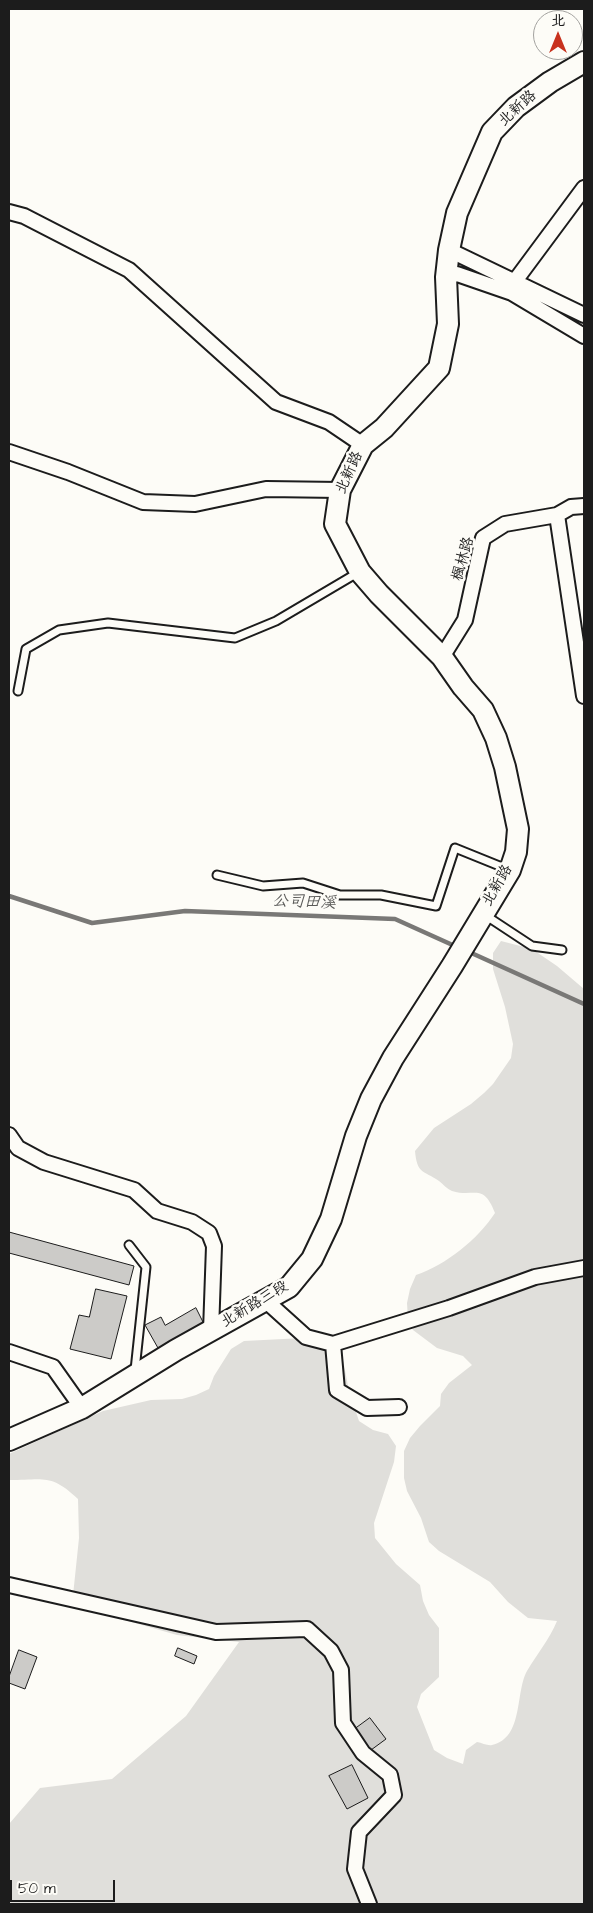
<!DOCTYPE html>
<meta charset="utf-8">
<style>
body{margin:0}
#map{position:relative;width:593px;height:1913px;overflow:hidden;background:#fdfcf7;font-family:"Architects Daughter","LXGW WenKai TC",sans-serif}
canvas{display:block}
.frame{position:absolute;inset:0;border:10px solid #1c1c1c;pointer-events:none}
.north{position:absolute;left:533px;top:10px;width:50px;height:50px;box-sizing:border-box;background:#fdfcf7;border:1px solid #a3a29f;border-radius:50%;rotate:0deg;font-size:14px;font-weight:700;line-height:20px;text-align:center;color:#1c1c1c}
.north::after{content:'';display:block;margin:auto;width:18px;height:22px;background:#c8321e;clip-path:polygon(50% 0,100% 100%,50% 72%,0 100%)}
.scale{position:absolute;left:10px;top:1880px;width:105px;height:22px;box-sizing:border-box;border:2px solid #1c1c1c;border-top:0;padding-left:6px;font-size:15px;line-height:18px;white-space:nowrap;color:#1c1c1c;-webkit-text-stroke:4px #fdfcf7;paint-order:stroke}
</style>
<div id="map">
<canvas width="593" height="1913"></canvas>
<div class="frame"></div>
<div class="north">北</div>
<div class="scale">50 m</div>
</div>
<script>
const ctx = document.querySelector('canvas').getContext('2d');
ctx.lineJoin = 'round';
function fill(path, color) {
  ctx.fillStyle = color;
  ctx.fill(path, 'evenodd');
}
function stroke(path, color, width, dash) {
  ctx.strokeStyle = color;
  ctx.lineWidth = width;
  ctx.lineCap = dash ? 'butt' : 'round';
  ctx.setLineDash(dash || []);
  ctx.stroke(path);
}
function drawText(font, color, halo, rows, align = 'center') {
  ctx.font = font + ' "Architects Daughter","LXGW WenKai TC",sans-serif';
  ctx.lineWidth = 5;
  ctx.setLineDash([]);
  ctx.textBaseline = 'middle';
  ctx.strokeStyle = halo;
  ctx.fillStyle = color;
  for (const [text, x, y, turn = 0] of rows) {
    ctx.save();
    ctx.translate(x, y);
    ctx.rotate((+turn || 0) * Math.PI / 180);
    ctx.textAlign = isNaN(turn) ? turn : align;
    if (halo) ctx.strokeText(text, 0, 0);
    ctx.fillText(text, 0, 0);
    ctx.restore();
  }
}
fill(new Path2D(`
 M501,941L532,949L557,966L584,989V1904H9V1824L40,1788L112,1779L186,1716L239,1642L177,1635L72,1605L79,1538L78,1499C51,1473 43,1480 9,1480V1454L103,1411L151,1400L182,1399L196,1395L209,1389L214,1376L231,1349L244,1341L303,1338L332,1349L343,1360L349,1391L359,1421L373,1430L388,1434L396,1446L394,1462L374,1523L375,1538L396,1564L420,1585L423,1601L429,1615L439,1628V1677L421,1694L417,1707L434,1750L447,1758L463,1764L466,1750L477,1742C482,1743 488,1746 492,1745C524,1738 515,1692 527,1671C537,1654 549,1640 557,1621L528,1618L508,1602L490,1582L439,1551L429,1542L421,1518L407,1491L404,1478V1451L410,1438L420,1426L440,1406L441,1394L449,1383L472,1365L463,1356L437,1348L413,1330L408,1319L407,1303L410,1289L416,1275C446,1265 478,1239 495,1213C483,1182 474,1198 452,1191C447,1189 443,1184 439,1181C423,1170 417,1174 415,1151L434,1128L471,1104L484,1093L493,1084L511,1058L513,1044L505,1007L493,969V953Z`), '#e0dfdb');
stroke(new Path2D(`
 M9,896L92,923L185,911L395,919L457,947
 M467,951L584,1004`), '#797876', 4.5);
const building = new Path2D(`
 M9,1232L134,1266L129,1285L9,1253Z
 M96,1289L127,1296L111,1359L70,1349L79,1315L89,1317Z
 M196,1308L204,1324L158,1348L145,1325L161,1317L165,1325Z
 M178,1648L197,1656L194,1664L175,1656Z
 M19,1650L37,1657L25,1689L9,1683V1677Z
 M370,1718L386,1739L371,1750L355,1729Z
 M352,1765L368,1798L347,1809L329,1776Z`);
fill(building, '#cccbc8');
stroke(building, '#1c1c1c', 1);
const service = new Path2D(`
 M18,691L26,649L59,630L108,623L235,638L276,621L359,572
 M217,875L263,886L303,883L340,895H381L436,906L455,848L507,869
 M485,915L532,946L562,950
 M129,1245L146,1267L135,1370`);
const minor = new Path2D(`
 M9,212L24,216L129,270L276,402L329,422L363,445
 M449,250L584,315
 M446,277L457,274L512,293L584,336
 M515,281L584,188
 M9,452L68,472L143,502L195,504L266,489L340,490
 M557,515L584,696
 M442,657L465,620L483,538L505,524L557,515L571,507L584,506
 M9,1135L18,1148L44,1162L134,1190L157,1211L192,1222L209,1233L214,1246L211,1331
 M265,1300L306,1337L333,1344L449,1308L535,1277L584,1268
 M333,1344L337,1390L367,1408L399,1407
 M9,1352L53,1367L82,1408
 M9,1585L216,1632L307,1629L331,1651L341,1670L343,1723L363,1753L390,1775L394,1795L359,1832L355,1869L369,1904`);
const secondary = new Path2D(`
 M9,1440L82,1408L176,1350L289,1287L312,1259L331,1219L356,1136L371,1099L393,1058L452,966L510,870L516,852L518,829L505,767L496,738L483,710L463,687L442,657L379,594L360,572L335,524L340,490L363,445L384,428L439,368L448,324L446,277L449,250L457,213L492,132L516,107L550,82L584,62`);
stroke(service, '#1c1c1c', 11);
stroke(minor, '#1c1c1c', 18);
stroke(secondary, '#1c1c1c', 24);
stroke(service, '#fdfcf7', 7);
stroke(minor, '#fdfcf7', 14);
stroke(secondary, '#fdfcf7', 20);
drawText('15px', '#1c1c1c', '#fdfcf7', [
 ["北新路",518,109,-42],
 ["北新路",350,473,-66],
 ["楓林路",464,559,-74],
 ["北新路",498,886,-60],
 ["北新路三段",255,1305,-31]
]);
drawText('italic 16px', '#5a5a58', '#fdfcf7', [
 ["公司田溪",304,903,2]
]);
</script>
